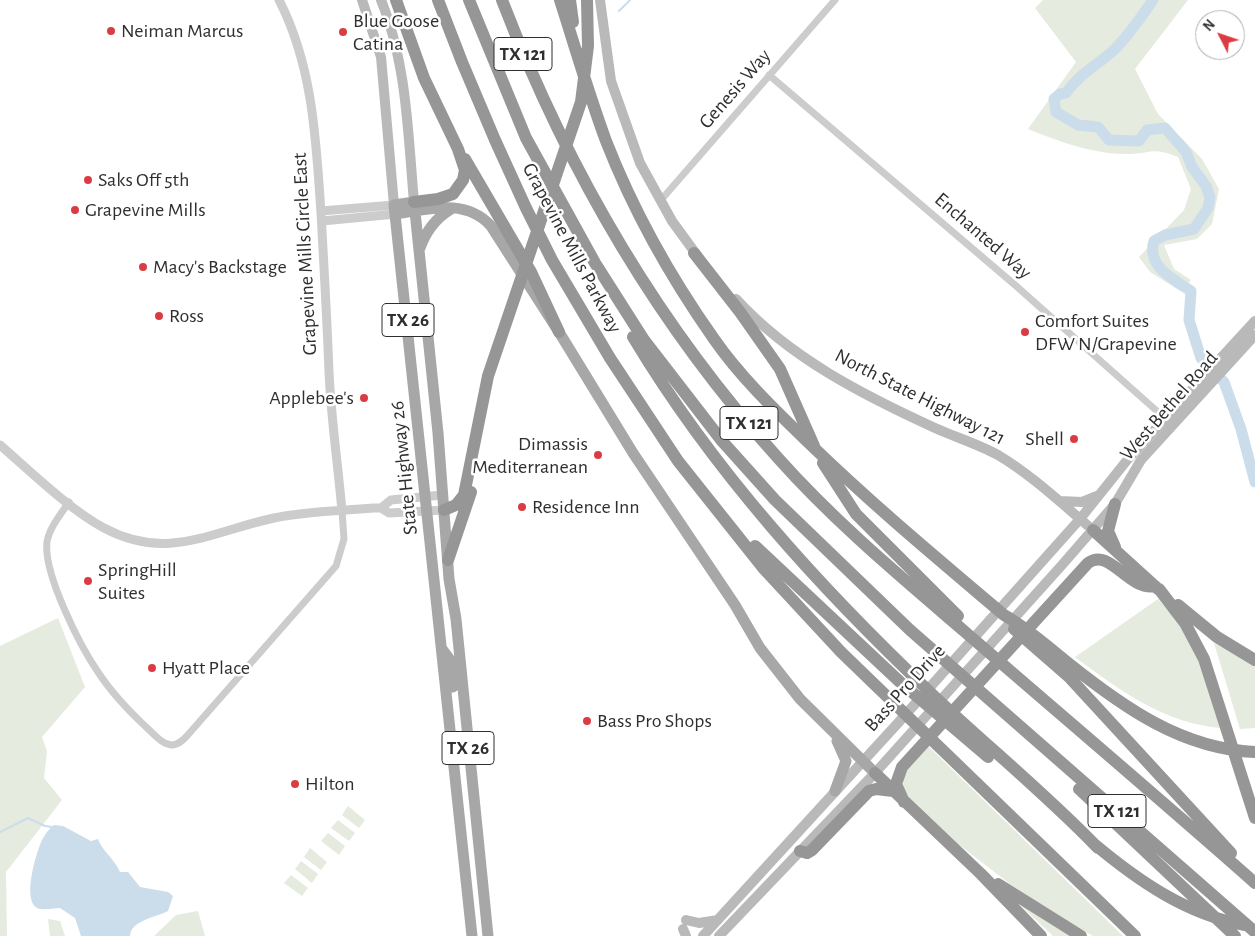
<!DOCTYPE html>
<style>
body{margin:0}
#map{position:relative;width:1255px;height:936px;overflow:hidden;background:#fff;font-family:"Alegreya Sans",sans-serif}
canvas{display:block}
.north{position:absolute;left:1195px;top:10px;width:50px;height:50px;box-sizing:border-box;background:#fff;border:1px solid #acacac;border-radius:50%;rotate:311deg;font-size:14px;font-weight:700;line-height:20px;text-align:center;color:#2f2f2f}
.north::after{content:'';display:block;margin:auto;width:18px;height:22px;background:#db3c43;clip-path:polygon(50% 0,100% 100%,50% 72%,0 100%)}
</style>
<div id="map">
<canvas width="1255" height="936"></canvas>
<div class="north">N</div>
</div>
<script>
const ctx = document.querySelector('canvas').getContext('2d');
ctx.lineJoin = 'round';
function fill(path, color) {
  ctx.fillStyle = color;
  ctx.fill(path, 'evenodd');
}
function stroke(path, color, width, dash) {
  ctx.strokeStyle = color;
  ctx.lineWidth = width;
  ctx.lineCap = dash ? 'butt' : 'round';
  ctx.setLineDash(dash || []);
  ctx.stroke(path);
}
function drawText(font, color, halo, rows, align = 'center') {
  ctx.font = font + ' "Alegreya Sans",sans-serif';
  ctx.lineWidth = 5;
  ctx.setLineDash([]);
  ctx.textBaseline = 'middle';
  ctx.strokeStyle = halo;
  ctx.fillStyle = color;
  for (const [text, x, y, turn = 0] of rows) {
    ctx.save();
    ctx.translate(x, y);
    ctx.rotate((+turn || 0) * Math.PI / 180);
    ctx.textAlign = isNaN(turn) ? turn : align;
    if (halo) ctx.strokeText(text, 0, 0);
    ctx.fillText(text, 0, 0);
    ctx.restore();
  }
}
fill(new Path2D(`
 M1043,0H1188L1135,69L1158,114L1202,159L1219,189L1212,224L1197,239L1164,245L1174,269L1191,280L1182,292L1150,272L1139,257L1184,210L1191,189L1178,157C1151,146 1151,154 1126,154C1092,154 1058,141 1028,129L1076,62L1035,8Z
 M1158,599L1187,632L1197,651L1220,728C1164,723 1119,690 1075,657Z
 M58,618L85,687L42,737L47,751L44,778L62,800L6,872L7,936H0V646Z
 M1214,643L1255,664V728L1240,729Z
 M928,746L1123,936H1093L1059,917L1010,884L957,843L907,795C895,774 914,761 928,746Z
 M348,806L365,820L359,828L342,815Z
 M338,820L355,833L349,841L331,828Z
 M328,833L345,846L339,855L321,841Z
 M310,848L327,862L321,870L304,857Z
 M301,861L318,874L312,883L295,869Z
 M291,875L308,888L302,896L284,883Z
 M1019,904L1077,936H1053Z
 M198,911L205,936H154L176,915Z
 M48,919L60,921L65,936H50Z`), '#e5ebde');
fill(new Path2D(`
 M54,825L63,826L91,841L98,839C102,851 114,858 120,872H128L140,887L168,892L173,896L168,911C157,917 131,920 130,936H81L75,918L60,908C53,908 44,911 37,908C22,900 36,853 42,840C45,834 49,829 54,825Z`), '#cbddea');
stroke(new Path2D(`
 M619,11L630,0
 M0,832L28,818L45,826L52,827L53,829`), '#cbddea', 2);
stroke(new Path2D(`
 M1153,0C1141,17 1130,34 1115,49C1098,65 1079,74 1066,93L1060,94L1054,99L1056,112L1078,125L1098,127L1109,140L1139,141L1147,130L1165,128L1186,152L1192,167L1206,186L1210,197L1208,208L1194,229L1165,235L1154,241C1146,266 1173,279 1191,291L1189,320L1201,358L1224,382L1241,429L1255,482`), '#cbddea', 11);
stroke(new Path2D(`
 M769,75L1015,285L1167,420
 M661,200L835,0
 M69,502C61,514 49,528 47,542C43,573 80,646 98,672C111,692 128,710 145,726C153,733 162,745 173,745C179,744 182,741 186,737L336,566L344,539L342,511`), '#ccc', 7);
stroke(new Path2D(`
 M279,0C313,66 316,140 321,213C324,266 327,319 329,372C331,418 338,465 342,511
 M321,211L394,205
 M322,221L396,214
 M0,445C30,471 70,510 104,528C168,562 212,531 274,518C305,511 340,511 373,508H381L389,513L444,510
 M381,508L391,500L442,495`), '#ccc', 9);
stroke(new Path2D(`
 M362,0L381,57L394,205
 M381,0C407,63 408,135 414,202
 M600,0L611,81L640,163L672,221L699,258
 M736,299C790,358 863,395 935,428C955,437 978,444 998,455C1033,476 1062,504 1093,530
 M1060,501L1082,502L1097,496
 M686,920L699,923L718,920
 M683,929L686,936
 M703,936L898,723L1080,519L1128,459L1255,321
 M719,936L875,773L1062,565L1115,504L1141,460L1255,335`), '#b9b9b9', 10);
stroke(new Path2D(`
 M396,214C429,209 466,198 491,226L559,332L633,453L735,605L760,648L800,699L875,773
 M420,248C426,231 436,218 451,209
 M442,649L451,661L453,687
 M835,791L846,761L837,741
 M472,936L394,205L414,202L438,433L449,579L456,619L488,936`), '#a7a7a7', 11);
stroke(new Path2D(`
 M396,0L424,78L458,149L465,170L463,180L453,194L438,199L414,202
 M438,0L462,62L495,140L526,208L552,260L610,358L678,461L764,569L841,652L1135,936
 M469,0L526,138L595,263L644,340L722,441L775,500L910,630L1255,932
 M502,0C567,169 657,324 778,458C835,522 900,576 964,631C1061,715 1159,798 1255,883
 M560,0C575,47 589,95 606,141C633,210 671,278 714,339C741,378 777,412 811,445C873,505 938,559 1004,615C1027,628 1047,646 1068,663C1123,707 1182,749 1255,752
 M570,0L573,22
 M465,159L531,272L559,332
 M694,253L740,312L780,369L814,446
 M633,337C714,472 821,589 934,696C988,747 1046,794 1098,848
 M823,463L856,514L958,616
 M1115,504L1108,531L1115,547
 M444,510L456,505L464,495L488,376L581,102L588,46L587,0
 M1093,530L1158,589
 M755,546L900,682L988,757
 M448,560L471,492
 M1159,589L1185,623L1204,659L1255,818
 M1178,605L1217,637L1255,660
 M1014,629L1069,677L1231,853
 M875,773L981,874L1041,936
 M1079,789L1235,936
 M904,802L896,784L902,767L1088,563C1110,547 1128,591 1155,586
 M1093,843C1137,880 1187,915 1245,925
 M800,851L807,853L812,850L869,791L876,789L893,791
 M998,884L1081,936`), '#969696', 12);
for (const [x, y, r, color] of [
 [111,31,5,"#db3c43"],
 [343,32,5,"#db3c43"],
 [88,180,5,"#db3c43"],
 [75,210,5,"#db3c43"],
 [143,267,5,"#db3c43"],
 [159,316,5,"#db3c43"],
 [1025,332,5,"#db3c43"],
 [364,398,5,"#db3c43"],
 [1074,439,5,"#db3c43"],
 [598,455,5,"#db3c43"],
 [522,507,5,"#db3c43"],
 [88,581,5,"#db3c43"],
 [152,668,5,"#db3c43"],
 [587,721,5,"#db3c43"],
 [295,784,5,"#db3c43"]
]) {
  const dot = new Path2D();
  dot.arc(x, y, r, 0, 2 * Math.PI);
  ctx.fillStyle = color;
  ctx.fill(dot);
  stroke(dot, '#fff', 2);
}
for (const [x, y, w] of [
 [523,54,58],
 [408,320,52],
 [749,423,58],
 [468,748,52],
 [1117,811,58]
]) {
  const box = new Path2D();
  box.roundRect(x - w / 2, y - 16.5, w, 33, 4);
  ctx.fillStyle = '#fff';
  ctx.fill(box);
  stroke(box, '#2f2f2f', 1);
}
drawText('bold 19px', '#2f2f2f', null, [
 ["TX 121",523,54],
 ["TX 26",408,320],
 ["TX 121",749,423],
 ["TX 26",468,748],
 ["TX 121",1117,811]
]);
drawText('20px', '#2f2f2f', '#fff', [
 ["Blue Goose",353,21],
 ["Catina",353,44],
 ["Neiman Marcus",121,31],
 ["Saks Off 5th",98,180],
 ["Grapevine Mills",85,210],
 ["Macy's Backstage",153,267],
 ["Ross",169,316],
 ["Comfort Suites",1035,321],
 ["DFW N/Grapevine",1035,344],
 ["Applebee's",354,398,"right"],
 ["Shell",1064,439,"right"],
 ["Dimassis",588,444,"right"],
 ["Mediterranean",588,467,"right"],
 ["Residence Inn",532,507],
 ["SpringHill",98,570],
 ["Suites",98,593],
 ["Hyatt Place",162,668],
 ["Bass Pro Shops",597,721],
 ["Hilton",305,784]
], 'left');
drawText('20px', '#2f2f2f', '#fff', [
 ["Genesis Way",735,89,-49],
 ["Enchanted Way",983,236,41],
 ["Grapevine Mills Parkway",572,248,62],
 ["Grapevine Mills Circle East",305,254,-93],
 ["North State Highway 121",920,397,27],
 ["West Bethel Road",1169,406,-49],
 ["State Highway 26",404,468,-96],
 ["Bass Pro Drive",905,688,-48]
]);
</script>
